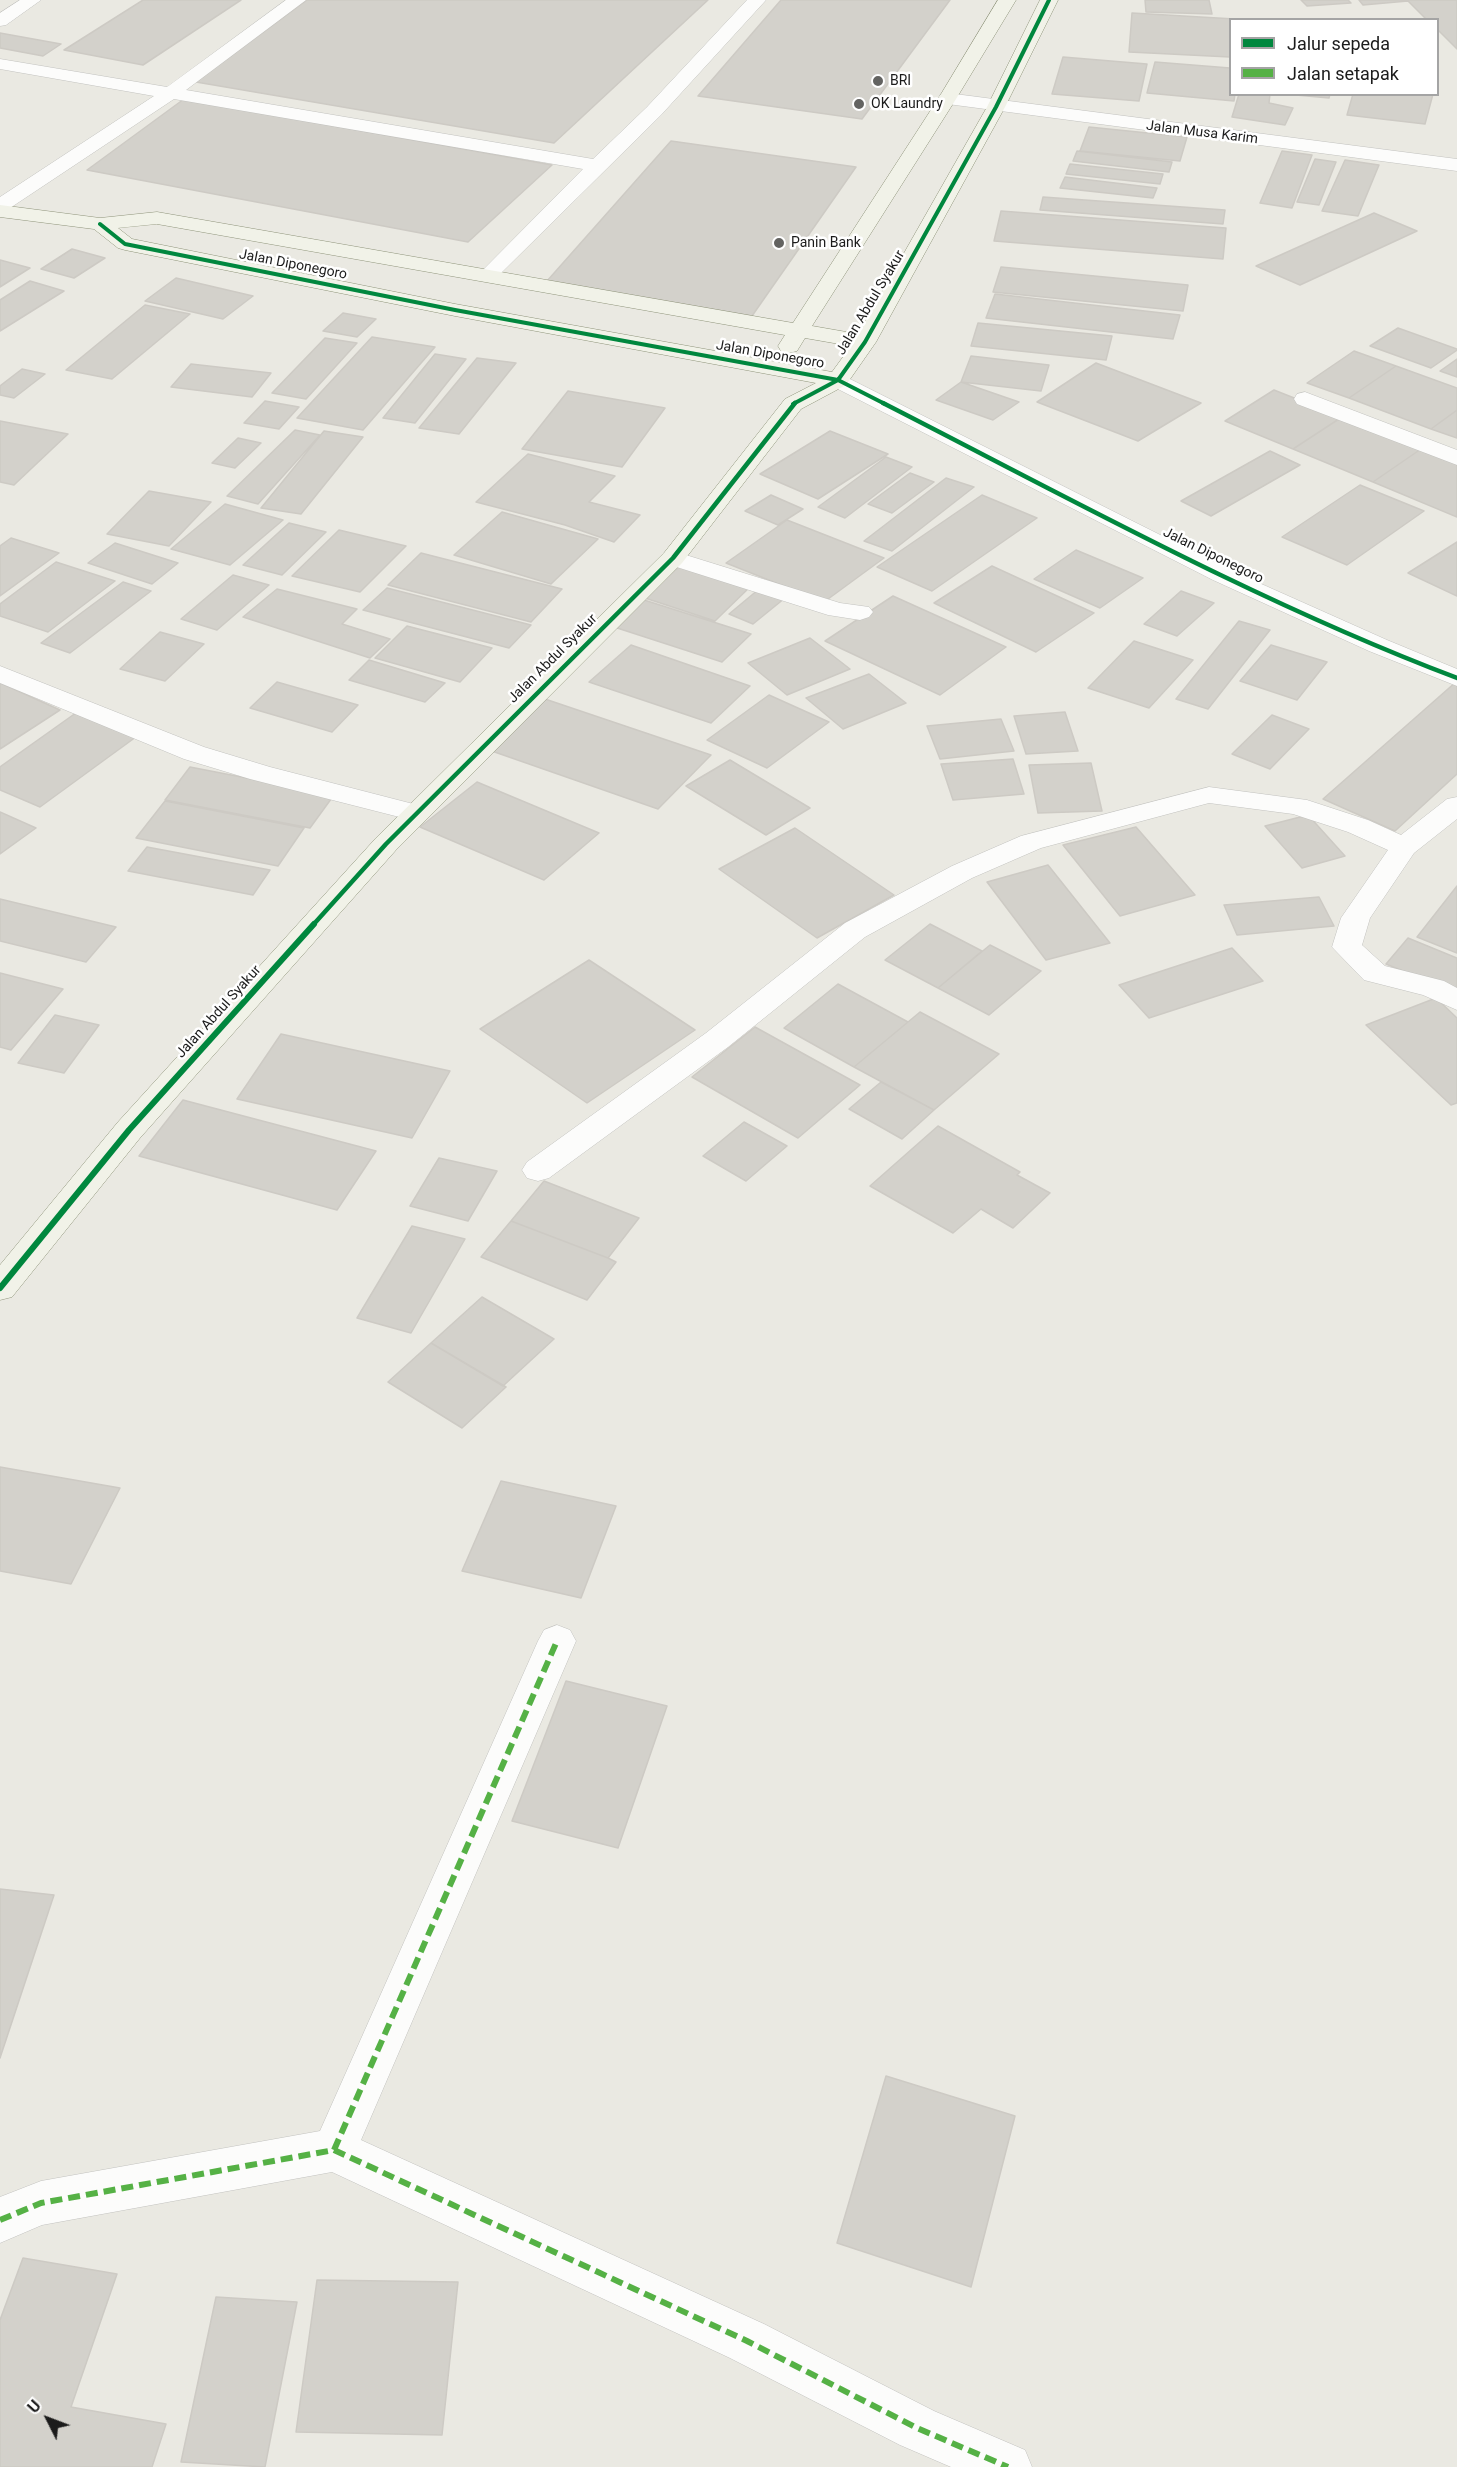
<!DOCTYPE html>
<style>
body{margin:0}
#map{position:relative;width:1457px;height:2467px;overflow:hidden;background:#eae9e2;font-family:Roboto,sans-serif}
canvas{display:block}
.legend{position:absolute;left:1229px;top:18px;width:210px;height:78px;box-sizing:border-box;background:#fff;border:2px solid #a4a4a4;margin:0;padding:8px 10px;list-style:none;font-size:18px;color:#1b1b1b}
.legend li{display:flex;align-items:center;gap:12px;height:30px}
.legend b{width:30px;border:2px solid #a4a4a4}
.north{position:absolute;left:18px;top:2389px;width:60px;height:60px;-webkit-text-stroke:4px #fff;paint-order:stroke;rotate:312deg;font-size:16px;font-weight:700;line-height:24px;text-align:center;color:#1b1b1b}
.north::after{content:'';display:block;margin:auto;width:21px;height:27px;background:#1b1b1b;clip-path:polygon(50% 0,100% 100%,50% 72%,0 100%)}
</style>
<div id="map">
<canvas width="1457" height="2467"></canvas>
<ul class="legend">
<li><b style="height:8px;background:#00873e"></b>Jalur sepeda</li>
<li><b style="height:8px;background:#55b145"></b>Jalan setapak</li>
</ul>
<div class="north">U</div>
</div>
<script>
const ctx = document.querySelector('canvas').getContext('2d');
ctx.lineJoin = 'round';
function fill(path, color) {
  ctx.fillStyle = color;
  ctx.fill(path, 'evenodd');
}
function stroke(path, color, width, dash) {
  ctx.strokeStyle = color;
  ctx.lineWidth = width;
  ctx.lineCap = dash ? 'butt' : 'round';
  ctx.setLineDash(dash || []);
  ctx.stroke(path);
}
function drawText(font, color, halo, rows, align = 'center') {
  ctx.font = font + ' Roboto,sans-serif';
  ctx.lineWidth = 5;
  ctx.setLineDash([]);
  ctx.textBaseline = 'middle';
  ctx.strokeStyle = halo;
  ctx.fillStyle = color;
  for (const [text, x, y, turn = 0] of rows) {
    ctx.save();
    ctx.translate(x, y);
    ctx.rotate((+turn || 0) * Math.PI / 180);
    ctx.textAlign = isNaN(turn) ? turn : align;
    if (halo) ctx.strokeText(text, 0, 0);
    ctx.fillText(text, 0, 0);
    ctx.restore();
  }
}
const building = new Path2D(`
 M143,0H241L143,65L64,50Z
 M307,0H708L554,143L196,82Z
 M781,0H950L862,119L698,96Z
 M1145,0H1209L1212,14L1146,12Z
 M1301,0H1348L1351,3L1307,6Z
 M1359,0H1457V49L1438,30V20H1427L1408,1L1363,5Z
 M1132,13L1252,20H1230V57L1129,52Z
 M0,33L61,44L43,56L0,48Z
 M1063,57L1147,64L1139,101L1052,94Z
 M1155,62L1230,68V94H1235L1234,101L1147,93Z
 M1239,94H1270L1269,103L1293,108L1285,125L1232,117Z
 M1285,94H1330L1329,98Z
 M1353,94H1433L1425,124L1347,115Z
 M184,99L552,165L468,242L87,170Z
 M1089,127L1187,137L1180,161L1080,151Z
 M671,141L856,167L752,316L547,281Z
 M1077,151L1172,162L1169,172L1073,161Z
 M1282,151L1312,155L1292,208L1260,203Z
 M1315,159L1336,162L1319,205L1297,202Z
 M1345,160L1379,165L1358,216L1322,211Z
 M1070,164L1163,174L1160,184L1066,174Z
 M1065,177L1157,188L1153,198L1060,188Z
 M1043,197L1225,210L1223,224L1040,210Z
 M1001,211L1226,228L1223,259L994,241Z
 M1374,213L1417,231L1300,285L1256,266Z
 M72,249L105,258L74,278L41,269Z
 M0,260L30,268L0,287Z
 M1001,267L1188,285L1183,311L993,292Z
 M176,278L253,296L223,319L145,301Z
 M30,281L64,291L0,331V300Z
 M995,294L1180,315L1173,339L986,318Z
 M145,305L190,314L112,379L66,370Z
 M343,313L376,319L357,337L323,331Z
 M978,323L1112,336L1106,360L971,346Z
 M1398,328L1457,349V350L1431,368L1370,346Z
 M372,337L435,347L363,430L297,418Z
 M325,338L357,343L306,399L272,393Z
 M1354,351L1396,366L1349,398L1307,383Z
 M435,354L466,359L415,423L383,418Z
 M971,356L1049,365L1041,391L961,382Z
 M477,358L516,363L459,434L419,428Z
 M1457,359V377L1440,371Z
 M1096,363L1201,403L1138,441L1037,402Z
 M191,364L271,373L252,397L171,387Z
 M1396,366L1457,388V410L1431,429L1349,398Z
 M22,369L45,374L14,398L0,395V386Z
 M961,382L1019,402L993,420L936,400Z
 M1274,390L1342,417L1293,449L1225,421Z
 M568,391L665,408L622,467L522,449Z
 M265,401L299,407L279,429L244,423Z
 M1457,410V438L1431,429Z
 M1342,417L1421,449L1373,482L1293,449Z
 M0,421L68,434L14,485L0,482Z
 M295,430L320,435L258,504L227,496Z
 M324,431L363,437L301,514L261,508Z
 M830,431L888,454L818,499L760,474Z
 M238,438L261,443L235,468L212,463Z
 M1421,449L1457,463V517L1373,482Z
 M1270,451L1300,465L1211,516L1181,501Z
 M528,454L615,476L589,502L640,515L614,542L565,525L476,502Z
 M886,457L912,467L845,518L818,507Z
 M910,473L934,482L892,513L868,504Z
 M946,478L974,487L892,551L864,541Z
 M1360,485L1424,511L1347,565L1282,537Z
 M149,491L211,502L169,546L107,534Z
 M771,495L803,509L778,525L745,511Z
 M982,495L1037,518L932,591L877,567Z
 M225,504L283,520L230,565L171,549Z
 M502,512L598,539L551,584L454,555Z
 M787,520L884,558L824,602L726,563Z
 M289,523L326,532L282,575L243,565Z
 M339,530L406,546L360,592L292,576Z
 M11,538L59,553L0,596V546Z
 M1457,542V596L1408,573Z
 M115,543L178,563L152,584L88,563Z
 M1076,550L1143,578L1100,608L1034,579Z
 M421,553L562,589L531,622L388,585Z
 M56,562L115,581L48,632L0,616V604Z
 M683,563L753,584L715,621L645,598Z
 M992,566L1094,613L1036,652L934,603Z
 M233,575L269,585L217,630L181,619Z
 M123,582L151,591L70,653L41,643Z
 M387,588L531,625L509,648L363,610Z
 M277,589L357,609L342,624L390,639L370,658L243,617Z
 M759,589L785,598L753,624L729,614Z
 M1181,591L1214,603L1177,636L1144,624Z
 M893,596L1006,647L940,695L825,641Z
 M641,599L751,634L722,662L611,626Z
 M1239,621L1270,630L1208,709L1176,699Z
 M407,626L492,648L460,682L375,658Z
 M160,632L204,644L165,681L120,669Z
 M810,638L850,669L787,695L748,663Z
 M1134,641L1193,660L1149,708L1088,688Z
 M631,645L750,686L711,723L589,682Z
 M1271,645L1327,662L1297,700L1240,681Z
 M369,660L445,683L425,702L349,680Z
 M869,674L906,703L843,729L806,698Z
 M1457,681V774L1395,831L1323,799Z
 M277,682L358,705L332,732L250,708Z
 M0,683L60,710L0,749Z
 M769,695L829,722L767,768L707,740Z
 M542,698L711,755L658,809L486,749Z
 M80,710L140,734L40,807L0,790V767Z
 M1065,712L1078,751L1026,754L1014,716Z
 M1272,715L1309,729L1270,769L1232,754Z
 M1001,719L1014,751L940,759L927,726Z
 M1013,759L1024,794L953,800L941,764Z
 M730,760L810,808L766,835L686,786Z
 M1091,763L1102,811L1038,813L1029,765Z
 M190,767L334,795L310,828L165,800Z
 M477,782L599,833L544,880L420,827Z
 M165,801L304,828L278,866L136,838Z
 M0,812L36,828L0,854Z
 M1308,815L1345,856L1302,868L1265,826Z
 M1136,827L1195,895L1120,916L1063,845Z
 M795,828L894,895L817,938L719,869Z
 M147,847L270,870L253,895L128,871Z
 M1048,865L1110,943L1046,960L987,882Z
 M1457,886V953L1417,937Z
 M1319,897L1334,926L1237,935L1224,905Z
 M0,899L116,927L86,962L0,941Z
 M930,924L982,951L938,988L885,960Z
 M1408,938L1457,958V993L1386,964Z
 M990,945L1041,971L989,1015L938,988Z
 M1232,948L1263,981L1149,1018L1119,985Z
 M589,960L695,1030L587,1103L480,1029Z
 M0,973L63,989L11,1050L0,1047Z
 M838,984L908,1022L854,1067L784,1028Z
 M1436,998L1457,1018V1103L1451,1105L1366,1025Z
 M920,1012L999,1054L934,1110L854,1067Z
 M55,1015L99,1025L64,1073L18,1063Z
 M755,1027L860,1085L798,1138L692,1077Z
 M281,1034L450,1071L412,1138L237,1099Z
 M881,1082L934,1110L902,1139L849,1109Z
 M183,1100L376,1151L337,1210L139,1156Z
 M744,1122L787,1146L746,1181L703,1156Z
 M938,1126L1020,1172L1017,1175L1050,1193L1013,1228L981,1209L953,1233L870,1186Z
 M439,1158L497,1171L468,1221L410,1206Z
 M544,1181L639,1218L608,1258L511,1221Z
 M511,1221L608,1258L616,1262L587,1300L481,1257Z
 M412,1226L465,1239L411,1333L357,1318Z
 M482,1297L554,1339L503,1386L431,1343Z
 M431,1343L506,1387L462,1428L388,1382Z
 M0,1467L120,1488L71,1584L0,1571Z
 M501,1481L616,1506L581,1598L462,1571Z
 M566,1681L667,1706L618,1848L512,1821Z
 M0,1889L54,1895L0,2058Z
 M886,2076L1015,2116L971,2287L837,2243Z
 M23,2258L117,2274L71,2407L166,2424L152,2467H0V2320Z
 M317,2280L458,2282L442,2435L296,2432Z
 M216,2297L297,2302L265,2467L181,2462Z`);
fill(building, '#d3d1cb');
stroke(building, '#cdcac4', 1.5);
const lane = new Path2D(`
 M20,0H41L6,25L0,26V13Z
 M286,0H306L186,90L593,159L647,107L747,0H766L661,115L495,279L488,281L481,279L478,275L583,169L174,99L7,210L0,212V197L154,96L0,69V59L167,87Z`);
const street = new Path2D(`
 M947,93L1457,159V171L940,103L938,99L940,95Z
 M838,373L1230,570L1387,640L1457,669V686L1369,651L1213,580L830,385L827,380L830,375Z
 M1305,392L1457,450V465L1297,404L1294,399L1297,394Z
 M673,551L840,603L869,607L873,612L869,617L860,620L828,615L664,563L661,558L664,553Z
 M0,666L204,747L270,767L425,807L429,813L425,819L415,821L250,779L184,759L0,683Z
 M1209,787L1307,800L1368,820L1401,835L1447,799L1457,797V819L1414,853L1370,918L1362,945L1385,966L1444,981L1457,988V1010L1423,995L1364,980L1332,947L1341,918L1388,850L1348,832L1293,814L1209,803L1041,848L972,878L865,937L728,1047L549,1178L538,1181L527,1178L522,1170L527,1162L706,1033L845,923L952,866L1021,836Z
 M557,1625L570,1630L576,1641L361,2140L764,2324L934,2411L1025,2450L1032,2467H951L900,2445L730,2358L332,2172L42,2225L0,2243V2197L41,2181L320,2131L538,1641L544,1630Z`);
const secondary = new Path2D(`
 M998,0H1016L956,99L812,326L858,334L987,107L1040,0H1058L1005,107L876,342L846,385L801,409L682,563L396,850L140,1138L12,1297L0,1300V1265L118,1122L376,838L664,553L785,399L816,383L455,316L125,250L118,248L94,229L0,217V205L100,218L157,212L793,323L938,99ZM157,224L785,335L778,346L781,351L789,353L797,351L805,338L851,346L832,372L455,304L132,239L118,228Z`);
stroke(lane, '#c2c2bf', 1);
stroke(street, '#c2c2bf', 1);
stroke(secondary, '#8f947b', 1);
fill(lane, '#fcfcfb');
fill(street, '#fcfcfb');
fill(secondary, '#f1f2e8');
stroke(new Path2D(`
 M334,2150L557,1641
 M0,2220L41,2203L334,2150L747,2341L917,2428L1008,2467`), '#55b145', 6, [12, 6]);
stroke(new Path2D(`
 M100,224L125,244L455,310L838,380L885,404
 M793,404L838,380L865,342L996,107L1049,0`), '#00873e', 4);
stroke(new Path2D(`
 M883,403C1071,499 1259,603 1457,678
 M313,925L386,844L673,558L795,403`), '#00873e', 4.5);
stroke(new Path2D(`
 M0,1288L129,1130L314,924`), '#00873e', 6);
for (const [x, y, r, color] of [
 [878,81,6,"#636361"],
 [859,104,6,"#636361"],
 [779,243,6,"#636361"]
]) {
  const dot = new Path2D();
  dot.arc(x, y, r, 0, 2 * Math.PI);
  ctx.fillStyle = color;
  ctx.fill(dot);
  stroke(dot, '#fff', 2);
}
drawText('14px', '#1b1b1b', '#fff', [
 ["BRI",890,81],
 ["OK Laundry",871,104],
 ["Panin Bank",791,243]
], 'left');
drawText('14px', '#1b1b1b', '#fff', [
 ["Jalan Musa Karim",1202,133,7],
 ["Jalan Diponegoro",293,265,11],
 ["Jalan Abdul Syakur",871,303,-59],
 ["Jalan Diponegoro",770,355,10],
 ["Jalan Diponegoro",1213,556,26],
 ["Jalan Abdul Syakur",553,659,-45],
 ["Jalan Abdul Syakur",219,1012,-48]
]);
</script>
